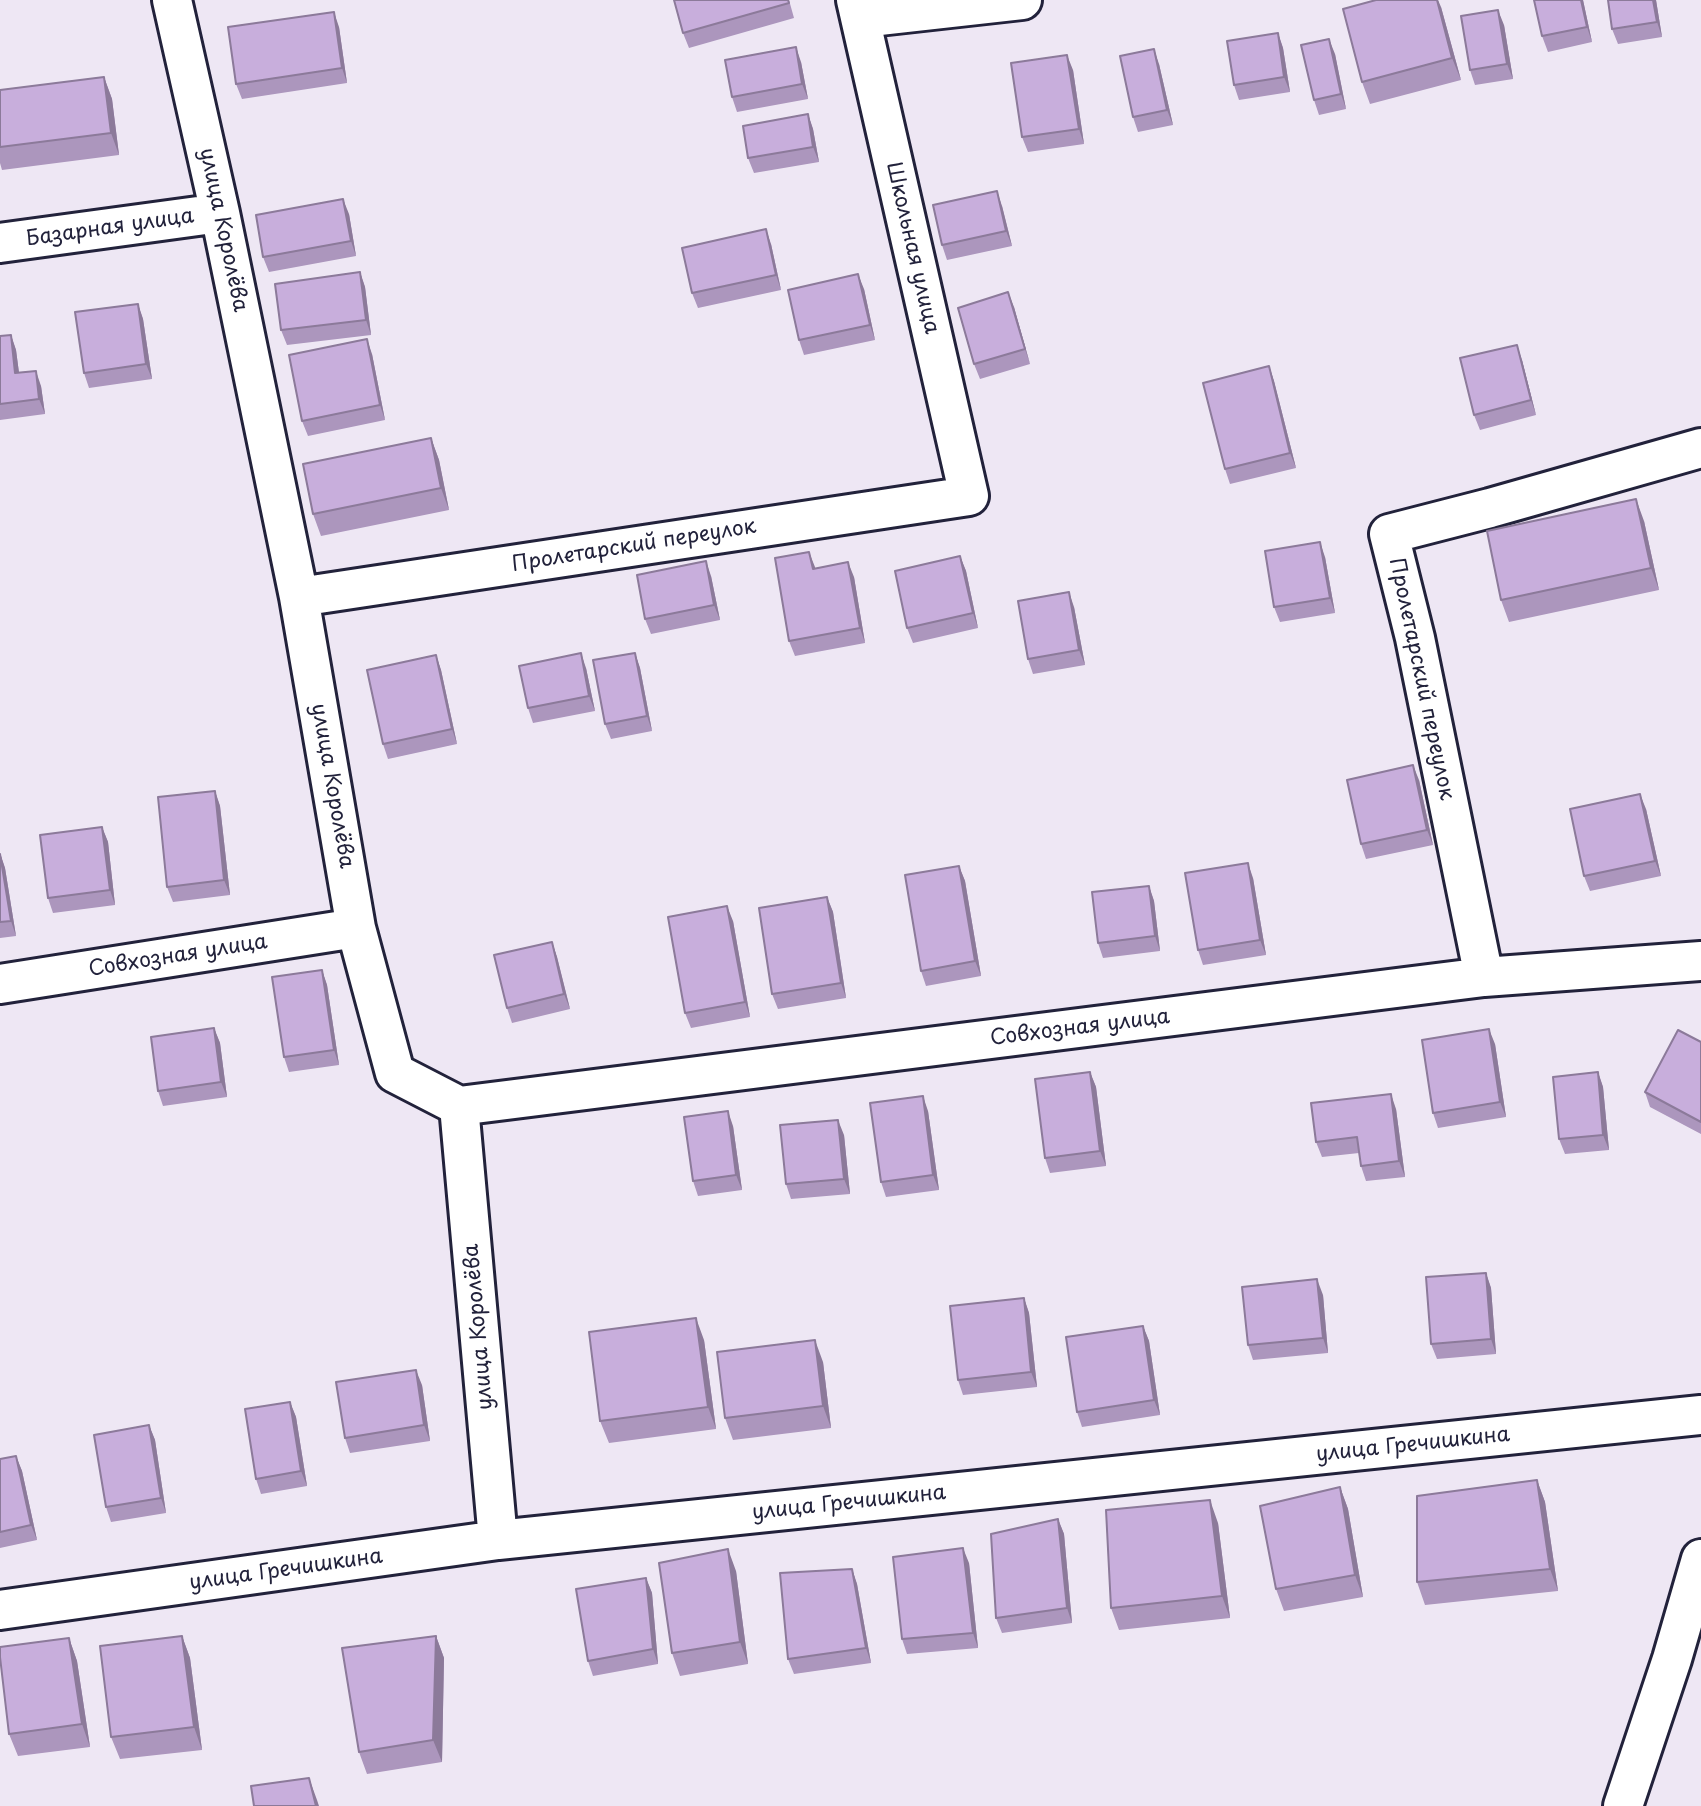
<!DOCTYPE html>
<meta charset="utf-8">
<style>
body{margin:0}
canvas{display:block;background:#eee7f4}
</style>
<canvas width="1701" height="1806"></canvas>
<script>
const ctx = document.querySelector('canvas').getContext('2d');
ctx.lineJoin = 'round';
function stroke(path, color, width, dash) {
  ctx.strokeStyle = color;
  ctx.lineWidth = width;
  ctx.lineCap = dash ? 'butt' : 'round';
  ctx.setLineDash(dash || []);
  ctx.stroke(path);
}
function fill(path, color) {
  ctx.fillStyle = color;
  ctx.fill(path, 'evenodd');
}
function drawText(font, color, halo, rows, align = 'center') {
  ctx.font = font + ' "Playpen Sans",sans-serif';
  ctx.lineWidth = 6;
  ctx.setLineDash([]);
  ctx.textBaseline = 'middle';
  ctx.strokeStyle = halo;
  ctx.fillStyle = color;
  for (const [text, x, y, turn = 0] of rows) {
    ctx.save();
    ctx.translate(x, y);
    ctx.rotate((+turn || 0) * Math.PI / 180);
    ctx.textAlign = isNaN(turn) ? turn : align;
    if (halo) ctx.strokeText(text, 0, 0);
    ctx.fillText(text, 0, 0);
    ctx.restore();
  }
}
const minor = new Path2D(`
 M172,0L220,213L299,597L356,928L395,1073L459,1106L498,1540
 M861,18L1022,0
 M0,243L220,213
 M299,597L969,496L856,0
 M1484,977L1415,638L1389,534L1490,508L1701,448
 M0,984L356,928
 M459,1106L1484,977L1701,961
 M0,1610L498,1540L1701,1415
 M1623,1806L1672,1659L1701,1559`);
stroke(minor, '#22223b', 44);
stroke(minor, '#fff', 38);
fill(new Path2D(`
 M789,0L794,18L689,48L683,33Z
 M1583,0L1592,42L1548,52L1542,36Z
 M1608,0H1656L1662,37L1618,44L1612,29Z
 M1441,7L1461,80L1370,104L1362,82Z
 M1504,25L1513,79L1475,85L1470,70Z
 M339,27L347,83L242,99L236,84Z
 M1278,33L1283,48L1290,92L1239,100L1234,85Z
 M1335,54L1346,109L1319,115L1314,100Z
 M801,62L808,99L737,112L732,97Z
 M1159,64L1173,125L1138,132L1133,117Z
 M1073,70L1084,144L1028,152L1022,137Z
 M104,77L112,99L119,155L2,170L0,163V90Z
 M808,114L813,129L819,162L754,173L748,158Z
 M1002,206L1012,246L947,260L942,245Z
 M349,214L356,256L269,272L263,257Z
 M771,244L781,290L698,308L692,293Z
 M360,272L365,287L371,335L287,345L281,330Z
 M864,289L875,340L804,355L799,340Z
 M138,304L143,319L152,379L89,388L84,373Z
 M1014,307L1030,364L980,379L974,364Z
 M11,335L16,350L19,373L41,386L45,414L0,420V336Z
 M372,354L385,420L308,436L302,421Z
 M1522,360L1536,415L1480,430L1474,415Z
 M1269,366L1274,381L1296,468L1230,484L1225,469Z
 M431,438L439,460L449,510L321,536L313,514Z
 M1644,521L1659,590L1509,622L1501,600Z
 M960,556L966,571L978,628L913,643L907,628Z
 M1325,557L1335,613L1280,622L1274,607Z
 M815,568L854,577L865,643L795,656L789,641Z
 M711,576L720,620L651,634L645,619Z
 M1074,607L1085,665L1033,674L1028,659Z
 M635,653L640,668L652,731L611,739L605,724Z
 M436,655L441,670L457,744L388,759L383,744Z
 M586,668L595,711L533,723L528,708Z
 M1419,780L1433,845L1366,859L1361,844Z
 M215,791L220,806L230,895L173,902L167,887Z
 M1646,809L1661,876L1590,891L1584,876Z
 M102,827L108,842L115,905L53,913L48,898Z
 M0,853L5,868L16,936L0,938Z
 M959,866L965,881L981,976L926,986L921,971Z
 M1253,878L1266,955L1203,965L1198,950Z
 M1149,886L1154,901L1160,951L1103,958L1098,943Z
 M827,897L833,912L846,998L778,1009L772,994Z
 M733,921L750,1017L691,1028L685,1013Z
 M552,942L557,957L570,1009L512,1023L507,1008Z
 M322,970L327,985L339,1065L289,1072L284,1057Z
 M214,1028L220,1043L227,1097L163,1106L158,1091Z
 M1701,1042V1134L1650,1107L1645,1092Z
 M1495,1044L1506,1117L1438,1128L1433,1113Z
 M1090,1072L1096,1087L1106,1166L1050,1173L1045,1158Z
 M1598,1072L1603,1087L1609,1150L1565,1154L1559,1139Z
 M1396,1109L1405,1177L1366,1181L1361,1166L1359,1153L1322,1157L1316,1142Z
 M928,1111L939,1190L886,1197L881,1182Z
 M733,1126L742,1190L698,1196L693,1181Z
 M844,1135L850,1194L791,1199L786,1184Z
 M1486,1273L1491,1288L1496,1354L1437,1359L1431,1344Z
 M1323,1295L1328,1353L1253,1360L1248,1345Z
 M1024,1298L1029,1313L1037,1387L963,1395L958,1380Z
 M1143,1326L1149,1341L1160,1415L1082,1427L1077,1412Z
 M704,1340L716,1429L609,1443L600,1421Z
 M823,1362L831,1428L733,1440L725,1418Z
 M422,1385L430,1441L350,1453L345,1438Z
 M290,1402L296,1417L307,1486L261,1494L256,1479Z
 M149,1425L155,1440L166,1513L111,1522L106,1507Z
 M16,1456L22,1471L37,1540L0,1548V1459Z
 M1537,1480L1545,1502L1558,1591L1425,1605L1417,1582Z
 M1340,1487L1348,1509L1363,1597L1284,1611L1276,1589Z
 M1058,1519L1064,1534L1072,1623L1002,1633L996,1618Z
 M1218,1523L1230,1618L1119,1630L1111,1608Z
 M969,1563L978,1648L907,1654L902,1639Z
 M852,1569L857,1584L871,1663L794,1674L788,1659Z
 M736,1571L748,1664L680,1676L672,1653Z
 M646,1578L652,1593L658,1664L593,1676L588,1661Z
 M182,1636L190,1658L202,1750L120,1759L111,1737Z
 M436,1636L444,1658L442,1762L367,1774L359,1752Z
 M69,1638L77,1661L90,1747L18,1756L9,1734Z`), '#ac96bd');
fill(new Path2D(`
 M1437,0H1438L1441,7L1461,80L1452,58Z
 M1581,0H1583L1592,42L1587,27Z
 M1653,0H1656L1662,37L1657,22Z
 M1498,10L1504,25L1513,79L1507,64Z
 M334,12L339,27L347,83L342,68Z
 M1278,33L1283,48L1290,92L1284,77Z
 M1329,39L1335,54L1346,109L1341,94Z
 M796,47L801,62L808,99L802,84Z
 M1154,49L1159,64L1173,125L1167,110Z
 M1067,55L1073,70L1084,144L1079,129Z
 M104,77L112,99L119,155L111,133Z
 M808,114L813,129L819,162L813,147Z
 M997,191L1002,206L1012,246L1006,231Z
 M343,199L349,214L356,256L351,241Z
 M766,229L771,244L781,290L776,275Z
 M360,272L365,287L371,335L366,320Z
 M858,274L864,289L875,340L870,325Z
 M1008,292L1014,307L1030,364L1025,349Z
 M138,304L143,319L152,379L146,364Z
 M11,335L16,350L21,388L15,373Z
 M367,339L372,354L385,420L380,405Z
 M1517,345L1522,360L1536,415L1531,400Z
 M1269,366L1274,381L1296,468L1290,453Z
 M36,371L41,386L45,414L39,399Z
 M431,438L439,460L449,510L441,488Z
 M1636,499L1644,521L1659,590L1651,568Z
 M1320,542L1325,557L1335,613L1330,598Z
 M809,552L815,567L818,584L813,569Z
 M960,556L966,571L978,628L973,613Z
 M706,561L711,576L720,620L714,605Z
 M848,562L854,577L865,643L860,628Z
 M1069,592L1074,607L1085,665L1079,650Z
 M581,653L586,668L595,711L589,696Z
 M635,653L640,668L652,731L647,716Z
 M436,655L441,670L457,744L452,729Z
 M1413,765L1419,780L1433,845L1427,830Z
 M215,791L220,806L230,895L224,880Z
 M1640,794L1646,809L1661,876L1655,861Z
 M102,827L108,842L115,905L110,890Z
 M0,853L5,868L16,936L11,921Z
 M1248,863L1253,878L1266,955L1260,940Z
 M959,866L965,881L981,976L975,961Z
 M1149,886L1154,901L1160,951L1155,936Z
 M827,897L833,912L846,998L841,983Z
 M727,906L733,921L750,1017L745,1002Z
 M552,942L557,957L570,1009L564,994Z
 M322,970L327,985L339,1065L334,1050Z
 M214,1028L220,1043L227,1097L221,1082Z
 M1489,1029L1495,1044L1506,1117L1500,1102Z
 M1090,1072L1096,1087L1106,1166L1100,1151Z
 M1598,1072L1603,1087L1609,1150L1603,1135Z
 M1391,1094L1396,1109L1405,1177L1399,1161Z
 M923,1096L928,1111L939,1190L933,1175Z
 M728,1111L733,1126L742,1190L736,1175Z
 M838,1120L844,1135L850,1194L844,1179Z
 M1486,1273L1491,1288L1496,1354L1491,1339Z
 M1317,1279L1323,1295L1328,1353L1323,1338Z
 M1024,1298L1029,1313L1037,1387L1031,1372Z
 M696,1318L704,1340L716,1429L708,1407Z
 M1143,1326L1149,1341L1160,1415L1154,1400Z
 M815,1340L823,1362L831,1428L823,1406Z
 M416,1370L422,1385L430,1441L424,1425Z
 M290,1402L296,1417L307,1486L301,1471Z
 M149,1425L155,1440L166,1513L161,1498Z
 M16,1456L22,1471L37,1540L31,1525Z
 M1537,1480L1545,1502L1558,1591L1550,1569Z
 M1340,1487L1348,1509L1363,1597L1355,1575Z
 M1210,1500L1218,1523L1230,1618L1222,1596Z
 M1058,1519L1064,1534L1072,1623L1067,1608Z
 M963,1548L969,1563L978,1648L973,1633Z
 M728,1549L736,1571L748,1664L740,1642Z
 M852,1569L857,1584L871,1663L866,1648Z
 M646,1578L652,1593L658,1664L653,1649Z
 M182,1636L190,1658L202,1750L194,1727Z
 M436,1636L444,1658L442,1762L433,1740Z
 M69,1638L77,1661L90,1747L82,1724Z
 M309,1778L317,1800L319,1806H316Z`), '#8c7a9a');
const building = new Path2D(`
 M674,0H788L789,3L683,33Z
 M1376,0H1437L1452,58L1362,82L1343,9Z
 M1534,0H1581L1587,27L1542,36Z
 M1608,0H1653L1657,22L1612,29Z
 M1498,10L1507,64L1470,70L1461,16Z
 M334,12L342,68L236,84L228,27Z
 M1278,33L1284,77L1234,85L1227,41Z
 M1329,39L1341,94L1314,100L1301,45Z
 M796,47L802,84L732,97L725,60Z
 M1154,49L1167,110L1133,117L1120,56Z
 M1067,55L1079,129L1022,137L1011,63Z
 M104,77L111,133L0,147V90Z
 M808,114L813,147L748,158L743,126Z
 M997,191L1006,231L942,245L933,205Z
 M343,199L351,241L263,257L256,215Z
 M766,229L776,275L692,293L682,248Z
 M360,272L366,320L281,330L275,284Z
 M858,274L870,325L799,340L788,290Z
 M1008,292L1025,349L974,364L958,308Z
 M138,304L146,364L84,373L75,312Z
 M11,335L15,373L36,371L39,399L0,404V336Z
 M367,339L380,405L302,421L289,355Z
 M1517,345L1531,400L1474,415L1460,358Z
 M1269,366L1290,453L1225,469L1203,383Z
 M431,438L441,488L313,514L303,464Z
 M1636,499L1651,568L1501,600L1487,531Z
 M1320,542L1330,598L1274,607L1265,551Z
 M809,552L813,569L848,562L860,628L789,641L775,558Z
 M960,556L973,613L907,628L895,571Z
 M706,561L714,605L645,619L637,575Z
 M1069,592L1079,650L1028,659L1018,601Z
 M581,653L589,696L528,708L519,666Z
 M635,653L647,716L605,724L593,660Z
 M436,655L452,729L383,744L367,670Z
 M1413,765L1427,830L1361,844L1347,780Z
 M215,791L224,880L167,887L158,797Z
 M1640,794L1655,861L1584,876L1570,809Z
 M102,827L110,890L48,898L40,835Z
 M0,854L11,921L0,922Z
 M1248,863L1260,940L1198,950L1185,873Z
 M959,866L975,961L921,971L905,875Z
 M1149,886L1155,936L1098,943L1092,892Z
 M827,897L841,983L772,994L759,908Z
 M727,906L745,1002L685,1013L668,917Z
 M552,942L564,994L507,1008L494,955Z
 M322,970L334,1050L284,1057L272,977Z
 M214,1028L221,1082L158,1091L151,1037Z
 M1489,1029L1500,1102L1433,1113L1422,1040Z
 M1678,1030L1701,1042V1122L1645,1092Z
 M1090,1072L1100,1151L1045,1158L1035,1079Z
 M1598,1072L1603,1135L1559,1139L1553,1077Z
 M1391,1094L1399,1161L1361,1166L1357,1137L1316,1142L1311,1103Z
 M923,1096L933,1175L881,1182L870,1103Z
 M728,1111L736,1175L693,1181L684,1117Z
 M838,1120L844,1179L786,1184L780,1125Z
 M1486,1273L1491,1339L1431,1344L1426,1277Z
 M1317,1279L1323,1338L1248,1345L1242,1287Z
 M1024,1298L1031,1372L958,1380L950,1306Z
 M696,1318L708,1407L600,1421L589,1332Z
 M1143,1326L1154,1400L1077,1412L1066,1337Z
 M815,1340L823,1406L725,1418L717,1352Z
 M416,1370L424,1425L345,1438L336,1382Z
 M290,1402L301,1471L256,1479L245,1409Z
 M149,1425L161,1498L106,1507L94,1435Z
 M16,1456L31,1525L0,1532V1459Z
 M1537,1480L1550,1569L1417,1582V1496Z
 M1340,1487L1355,1575L1276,1589L1260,1506Z
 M1210,1500L1222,1596L1111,1608L1106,1510Z
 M1058,1519L1067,1608L996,1618L991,1534Z
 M963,1548L973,1633L902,1639L893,1557Z
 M728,1549L740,1642L672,1653L659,1563Z
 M852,1569L866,1648L788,1659L780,1573Z
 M646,1578L653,1649L588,1661L576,1589Z
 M182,1636L194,1727L111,1737L100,1646Z
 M436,1636L433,1740L359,1752L342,1648Z
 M69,1638L82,1724L9,1734L0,1657V1647Z
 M309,1778L316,1806H254L251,1786Z`);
fill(building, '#c8aedc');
stroke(building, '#8c7a9a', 2);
drawText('21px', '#22223b', '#fff', [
 ["Базарная улица",110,228,-8],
 ["улица Королёва",223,230,78],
 ["Школьная улица",912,248,77],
 ["Пролетарский переулок",634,546,-9],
 ["Пролетарский переулок",1421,679,78],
 ["улица Королёва",332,786,80],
 ["Совхозная улица",178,956,-9],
 ["Совхозная улица",1080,1028,-7],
 ["улица Королёва",479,1327,-95],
 ["улица Гречишкина",1413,1445,-6],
 ["улица Гречишкина",849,1503,-6],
 ["улица Гречишкина",286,1570,-8]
]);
</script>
